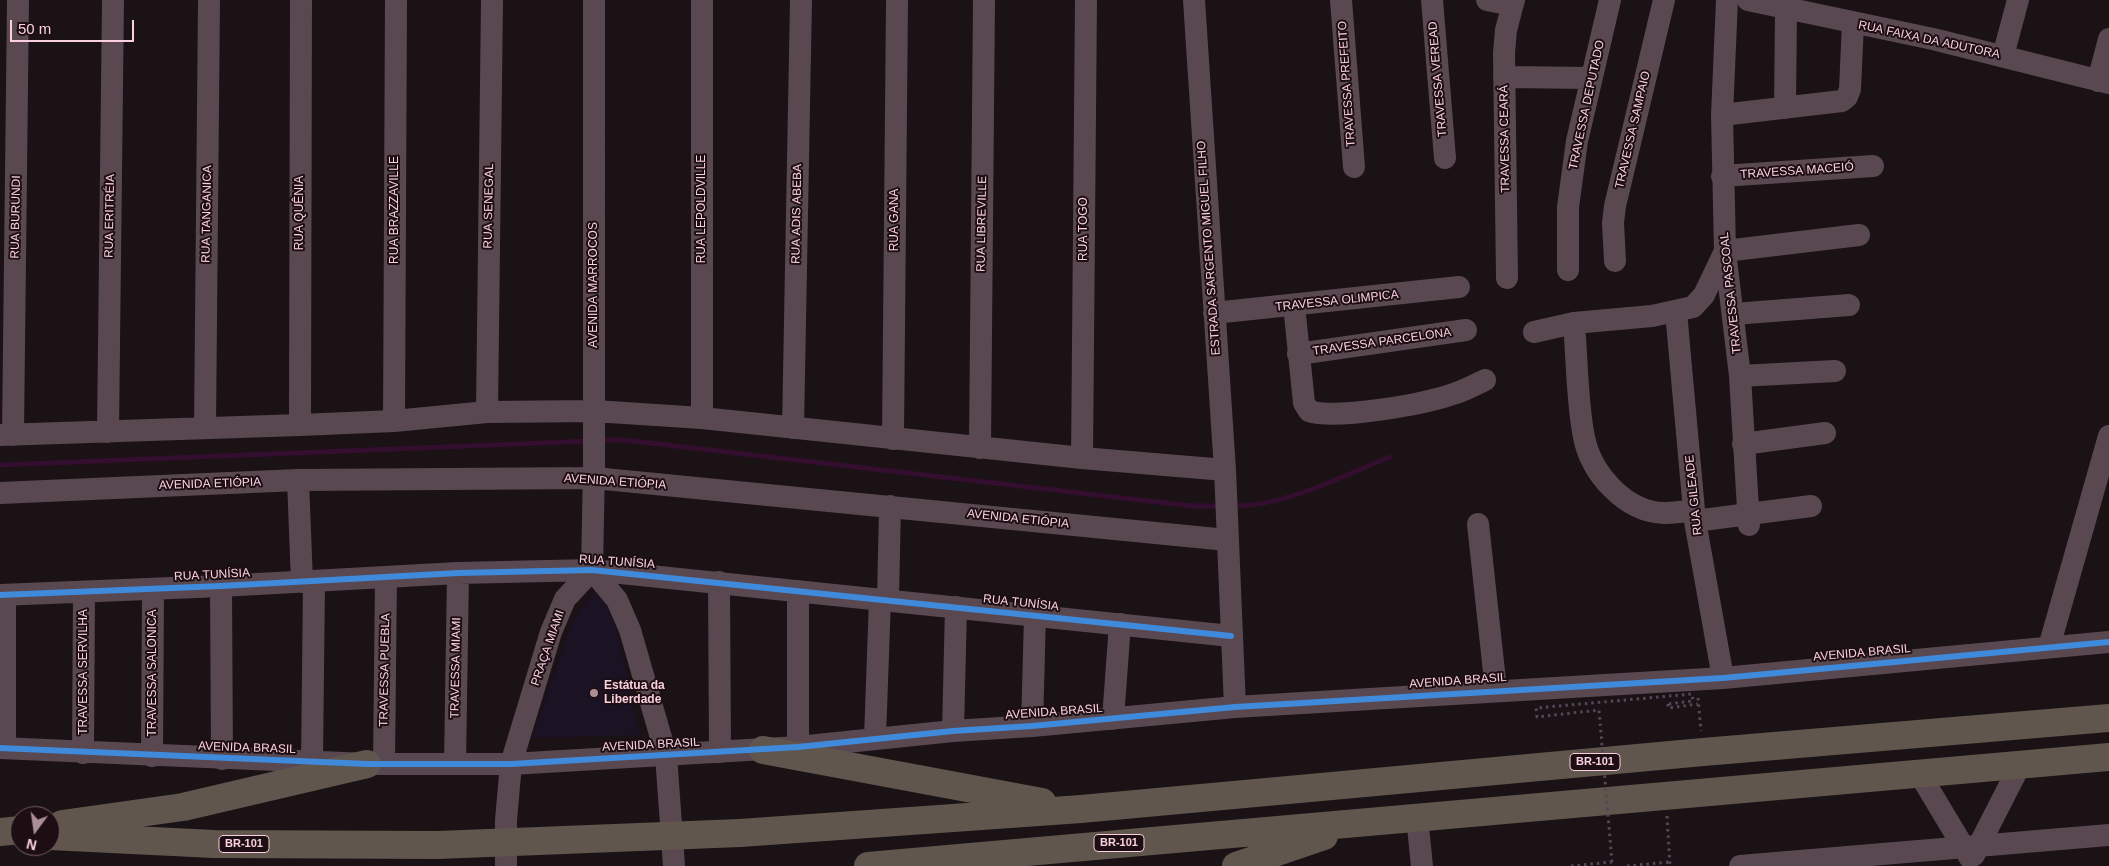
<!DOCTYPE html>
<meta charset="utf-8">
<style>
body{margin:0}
#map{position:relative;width:2109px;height:866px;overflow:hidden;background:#1a1214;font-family:Helvetica,sans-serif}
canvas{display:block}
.north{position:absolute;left:10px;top:806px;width:50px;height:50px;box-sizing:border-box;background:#1d0e13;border:1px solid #755c65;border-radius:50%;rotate:194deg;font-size:14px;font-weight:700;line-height:20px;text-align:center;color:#fad0e0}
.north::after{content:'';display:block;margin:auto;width:18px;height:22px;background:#ac8e99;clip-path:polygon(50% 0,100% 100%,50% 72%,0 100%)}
.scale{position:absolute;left:10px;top:20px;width:124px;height:22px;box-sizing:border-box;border:2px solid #fad0e0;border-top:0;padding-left:6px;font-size:15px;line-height:18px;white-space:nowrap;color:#fad0e0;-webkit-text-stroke:4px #1d0e13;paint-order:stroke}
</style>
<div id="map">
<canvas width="2109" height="866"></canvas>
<div class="north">N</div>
<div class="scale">50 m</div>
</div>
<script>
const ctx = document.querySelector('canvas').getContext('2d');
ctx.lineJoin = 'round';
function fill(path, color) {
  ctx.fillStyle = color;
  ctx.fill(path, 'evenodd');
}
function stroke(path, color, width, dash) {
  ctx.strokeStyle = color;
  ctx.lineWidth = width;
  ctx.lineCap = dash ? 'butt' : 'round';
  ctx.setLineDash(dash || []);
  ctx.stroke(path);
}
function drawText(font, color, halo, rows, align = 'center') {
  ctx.font = font + ' Helvetica,sans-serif';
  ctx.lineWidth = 4;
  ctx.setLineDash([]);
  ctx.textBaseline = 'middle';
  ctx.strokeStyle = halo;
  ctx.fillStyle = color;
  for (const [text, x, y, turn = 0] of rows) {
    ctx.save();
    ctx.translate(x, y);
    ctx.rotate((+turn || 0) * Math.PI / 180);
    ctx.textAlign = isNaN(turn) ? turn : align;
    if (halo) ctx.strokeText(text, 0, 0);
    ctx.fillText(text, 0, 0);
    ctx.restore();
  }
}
fill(new Path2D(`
 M595,592L612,609L640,735L532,738L572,622Z`), '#1b1224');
stroke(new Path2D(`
 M601,440H624L1192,506H1221
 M0,465L590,441
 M1232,506C1284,507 1342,476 1390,457`), '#330e2e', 5);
stroke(new Path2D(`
 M1698,698L1701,731
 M1668,704V708L1698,704
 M1667,816L1670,866
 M1571,866L1612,862
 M1627,866L1669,862`), '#564657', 3, [2.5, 4]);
stroke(new Path2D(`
 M1194,0L1225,470L1235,707
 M1341,0L1354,167
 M1432,0L1445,158
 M1487,0L1512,5
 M1727,0L1722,115L1725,251L1740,376L1749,525
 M1748,0L1933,39L2109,83
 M2003,56L2018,0
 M1504,77L1591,78
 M2098,81L2109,39
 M1785,108L1786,8
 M1722,115L1842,101L1847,97L1850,89L1853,23
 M1722,176L1873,166
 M1615,261L1613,223L1615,206L1664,0
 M1568,270V207L1577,141L1610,0
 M1507,278L1504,53L1506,30L1514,0
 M1294,305L1304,403L1309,411C1336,420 1425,404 1453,394C1464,391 1475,385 1485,380
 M1676,312L1695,521L1723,678
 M1214,313L1459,287
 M1734,314L1849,305
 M1574,323C1577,358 1577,403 1584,437C1591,473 1625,512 1664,513C1674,513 1684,511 1694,511
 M1534,332L1574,323L1652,316L1693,307L1704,295L1725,251L1859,235
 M1298,354L1466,330
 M1740,376L1835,371
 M487,412L492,0
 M702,418V0
 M394,421L396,0
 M300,425L301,0
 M205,428L209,0
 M793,428L801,0
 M108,432L113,0
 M0,435L300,425L394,421L487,412L594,411L702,418L1082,458L1225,470
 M13,435L18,0
 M893,439L897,0
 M1743,444L1825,433
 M980,448L984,0
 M1082,458L1086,0
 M298,480L302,582
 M0,493L298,480L594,478L1227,540
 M1695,521L1811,506
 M1478,524L1496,690
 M592,570L594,466V0
 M592,570L617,600L630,630L666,755L674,866
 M719,582L720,752
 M221,586L222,759
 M798,591V747
 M0,595L221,586L458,573L592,570L1231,636
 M888,599L890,506
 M2049,647L2109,436
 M1113,719L1120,624
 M1032,726L1035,615
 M953,731L956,607
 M875,738L880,599
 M0,748L367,764H511L798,747L953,731L1032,726L1235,707L1723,678L2109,642
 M5,748V595
 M83,753L84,592
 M152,756L153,589
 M312,762L314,581
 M384,764L386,577
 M455,764L458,573
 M1919,773L1970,858
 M1417,817L1422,866
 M1974,855L2020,765
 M506,866V820L511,764L551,632L565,599L592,570
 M1740,866L2109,835`), '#594850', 22);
stroke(new Path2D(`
 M763,750L1042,802
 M62,824L183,807L367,764
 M0,832L20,830
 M740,833L1081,809L1703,752L2109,718
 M50,836L214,844L438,845
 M868,866L2109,757
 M1236,866L1324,836`), '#60564d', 28);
stroke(new Path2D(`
 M1612,862L1599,710L1537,717L1536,708L1692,694L1693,701L1668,704`), '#564657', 3, [2.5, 4]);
stroke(new Path2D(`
 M438,845L740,833`), '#60564d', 28);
stroke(new Path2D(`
 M0,595L221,586L458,573L592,570L1231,636
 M0,748L367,764H511L798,747L953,731L1032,726L1235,707L1723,678L2109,642`), '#408adc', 6);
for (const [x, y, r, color] of [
 [594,693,5,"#ac8e99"]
]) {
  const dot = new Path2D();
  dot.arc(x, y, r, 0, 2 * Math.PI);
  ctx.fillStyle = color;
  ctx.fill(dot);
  stroke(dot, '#1d0e13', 2);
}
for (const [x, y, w] of [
 [1595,762,50],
 [1119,843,50],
 [244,844,50]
]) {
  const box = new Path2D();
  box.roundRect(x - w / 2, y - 8.5, w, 17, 4);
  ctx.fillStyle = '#1d0e13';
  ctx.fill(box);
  stroke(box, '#fad0e0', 1);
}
drawText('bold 11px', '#fad0e0', null, [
 ["BR-101",1595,762],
 ["BR-101",1119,843],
 ["BR-101",244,844]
]);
drawText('12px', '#fad0e0', '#1d0e13', [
 ["RUA FAIXA DA ADUTORA",1929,40,12],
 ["TRAVESSA VEREAD",1438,79,-95],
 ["TRAVESSA PREFEITO",1347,84,-94],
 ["TRAVESSA DEPUTADO",1587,105,-78],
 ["TRAVESSA SAMPAIO",1633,130,-77],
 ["TRAVESSA CEARÁ",1505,139,-91],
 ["TRAVESSA MACEIÓ",1797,171,-4],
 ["RUA SENEGAL",489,206,-89],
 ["RUA LEPOLDVILLE",702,209,-90],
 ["RUA BRAZZAVILLE",395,210,-90],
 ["RUA QUÊNIA",300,213,-90],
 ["RUA TANGANICA",207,214,-89],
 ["RUA ADIS ABEBA",797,214,-89],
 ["RUA ERITRÉIA",110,216,-89],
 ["RUA BURUNDI",16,217,-89],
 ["RUA GANA",895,220,-90],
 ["RUA LIBREVILLE",982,224,-89],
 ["RUA TOGO",1084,229,-90],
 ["ESTRADA SARGENTO MIGUEL FILHO",1209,248,-94],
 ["AVENIDA MARROCOS",594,285,-90],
 ["TRAVESSA PASCOAL",1731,293,-96],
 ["TRAVESSA OLIMPICA",1337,301,-6],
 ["TRAVESSA PARCELONA",1382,342,-8],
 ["AVENIDA ETIÓPIA",615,482,4],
 ["AVENIDA ETIÓPIA",210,484,-2],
 ["RUA GILEADE",1694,495,-96],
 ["AVENIDA ETIÓPIA",1018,519,6],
 ["RUA TUNÍSIA",617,562,4],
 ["RUA TUNÍSIA",212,575,-3],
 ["RUA TUNÍSIA",1021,603,6],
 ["PRAÇA MIAMI",548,648,-71],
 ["AVENIDA BRASIL",1862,653,-5],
 ["TRAVESSA MIAMI",456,668,-89],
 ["TRAVESSA PUEBLA",385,670,-89],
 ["TRAVESSA SERVILHA",84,672,-90],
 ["TRAVESSA SALONICA",153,673,-90],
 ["AVENIDA BRASIL",1458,681,-4],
 ["AVENIDA BRASIL",1054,712,-4],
 ["AVENIDA BRASIL",651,745,-3],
 ["AVENIDA BRASIL",247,748,2]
]);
drawText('bold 12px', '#fad0e0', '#1d0e13', [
 ["Estátua da",604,686],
 ["Liberdade",604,700]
], 'left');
</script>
